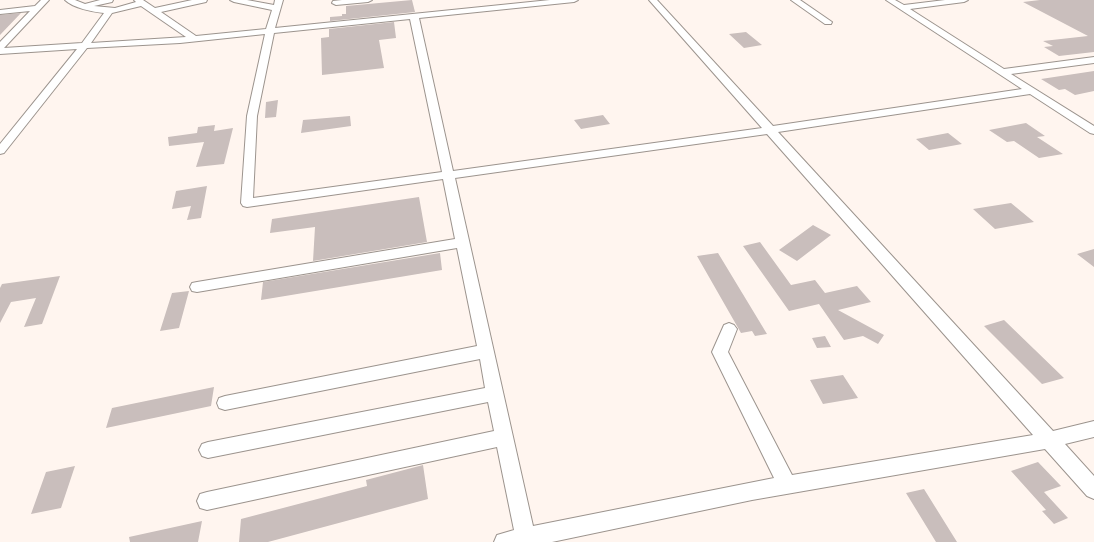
<!DOCTYPE html>
<style>
body{margin:0}
canvas{display:block;background:#fff5ef}
</style>
<canvas width="1094" height="542"></canvas>
<script>
const ctx = document.querySelector('canvas').getContext('2d');
ctx.lineJoin = 'round';
function fill(path, color) {
  ctx.fillStyle = color;
  ctx.fill(path, 'evenodd');
}
function stroke(path, color, width, dash) {
  ctx.strokeStyle = color;
  ctx.lineWidth = width;
  ctx.lineCap = dash ? 'butt' : 'round';
  ctx.setLineDash(dash || []);
  ctx.stroke(path);
}
fill(new Path2D(`
 M412,0L415,12L330,21V17L342,16V14H346V6Z
 M1040,0H1094V52L1059,56L1044,47L1053,46L1043,41L1088,36L1023,2Z
 M21,13L0,35V15Z
 M394,22L396,38L379,40L384,68L322,75L321,38L329,37V29Z
 M746,32L762,45L744,48L729,34Z
 M1094,71V91L1075,95L1065,89L1059,90L1041,79Z
 M278,100L276,117L265,118L266,102Z
 M603,115L610,124L581,129L574,120Z
 M350,116L351,126L301,133L303,120Z
 M1026,123L1045,136L1037,137L1063,154L1039,158L1014,141L1007,142L989,130Z
 M215,125L214,131L233,128L224,164L196,167L204,142L169,146L168,137L197,133L198,127Z
 M948,133L962,144L929,150L916,139Z
 M207,186L201,218L187,220L191,206L172,209L176,191Z
 M419,197L427,242L313,261L315,227L270,233L272,219Z
 M1011,203L1034,222L995,229L973,209Z
 M813,225L831,235L797,261L779,250Z
 M760,242L791,285L815,280L825,293L857,286L871,302L838,310L884,335L878,344L863,336L844,340L819,304L789,311L743,246Z
 M1094,249V267L1077,254Z
 M440,253L442,270L261,300L263,282Z
 M718,253L767,334L755,336L752,331L741,333L697,256Z
 M60,276L42,324L24,327L36,298L11,302L0,323V288L2,284Z
 M189,291L179,328L160,331L172,293Z
 M1004,320L1064,378L1042,384L984,326Z
 M825,336L831,347L817,348L812,338Z
 M843,375L858,398L823,404L810,380Z
 M214,387L211,406L106,428L112,408Z
 M1038,462L1061,486L1044,492L1068,518L1054,524L1042,511L1046,510L1011,471Z
 M423,465L428,499L268,542H239L241,519L367,486L366,480Z
 M75,466L61,508L31,514L46,472Z
 M924,489L957,542H936L906,493Z
 M202,521L198,542H130L129,537Z`), '#c9bebc');
const minor = new Path2D(`
 M41,0H49L4,48L82,43L104,13C93,12 73,8 65,0H75L85,4L100,0H113L112,2L94,6L115,8L136,2L134,0H143L155,8L192,0H207L206,2L161,12L196,36L266,29L272,10L234,2L230,0H247L274,5L275,0H283L275,28L550,0H578L574,2L419,18L453,171L762,128L649,0H657L773,126L1022,89L886,0H895L904,5L945,0H968L964,2L910,9L1004,69L1094,57V63L1011,74L1094,126V134L1090,133L1030,94L778,132L1053,431L1094,421V437L1065,444L1094,476V499L1087,496L1045,449L752,500L552,542H494L497,535L514,530L497,447L207,510L200,508L197,501L200,494L207,492L494,431L488,402L208,458L202,456L199,450L202,444L208,442L485,388L480,359L225,410L219,408L217,403L219,398L225,396L477,346L457,248L197,292L192,291L190,287L192,283L197,282L455,239L443,179L247,207L243,206L241,203L247,116L265,34L180,43L87,48L4,153L0,154V144L77,49L0,54V42L30,11L0,14V10L35,6ZM141,6L186,37L91,43L112,13ZM410,19L442,172L253,198L257,116L274,33ZM767,134L1033,435L792,475L728,352L737,329L734,325L729,323L724,325L712,352L774,478L533,526L455,178Z
 M342,0H372L368,2L336,5L332,3L333,1Z
 M791,0H800L832,22L831,24H825Z`);
stroke(minor, '#9c948e', 2);
fill(minor, '#fff');
</script>
